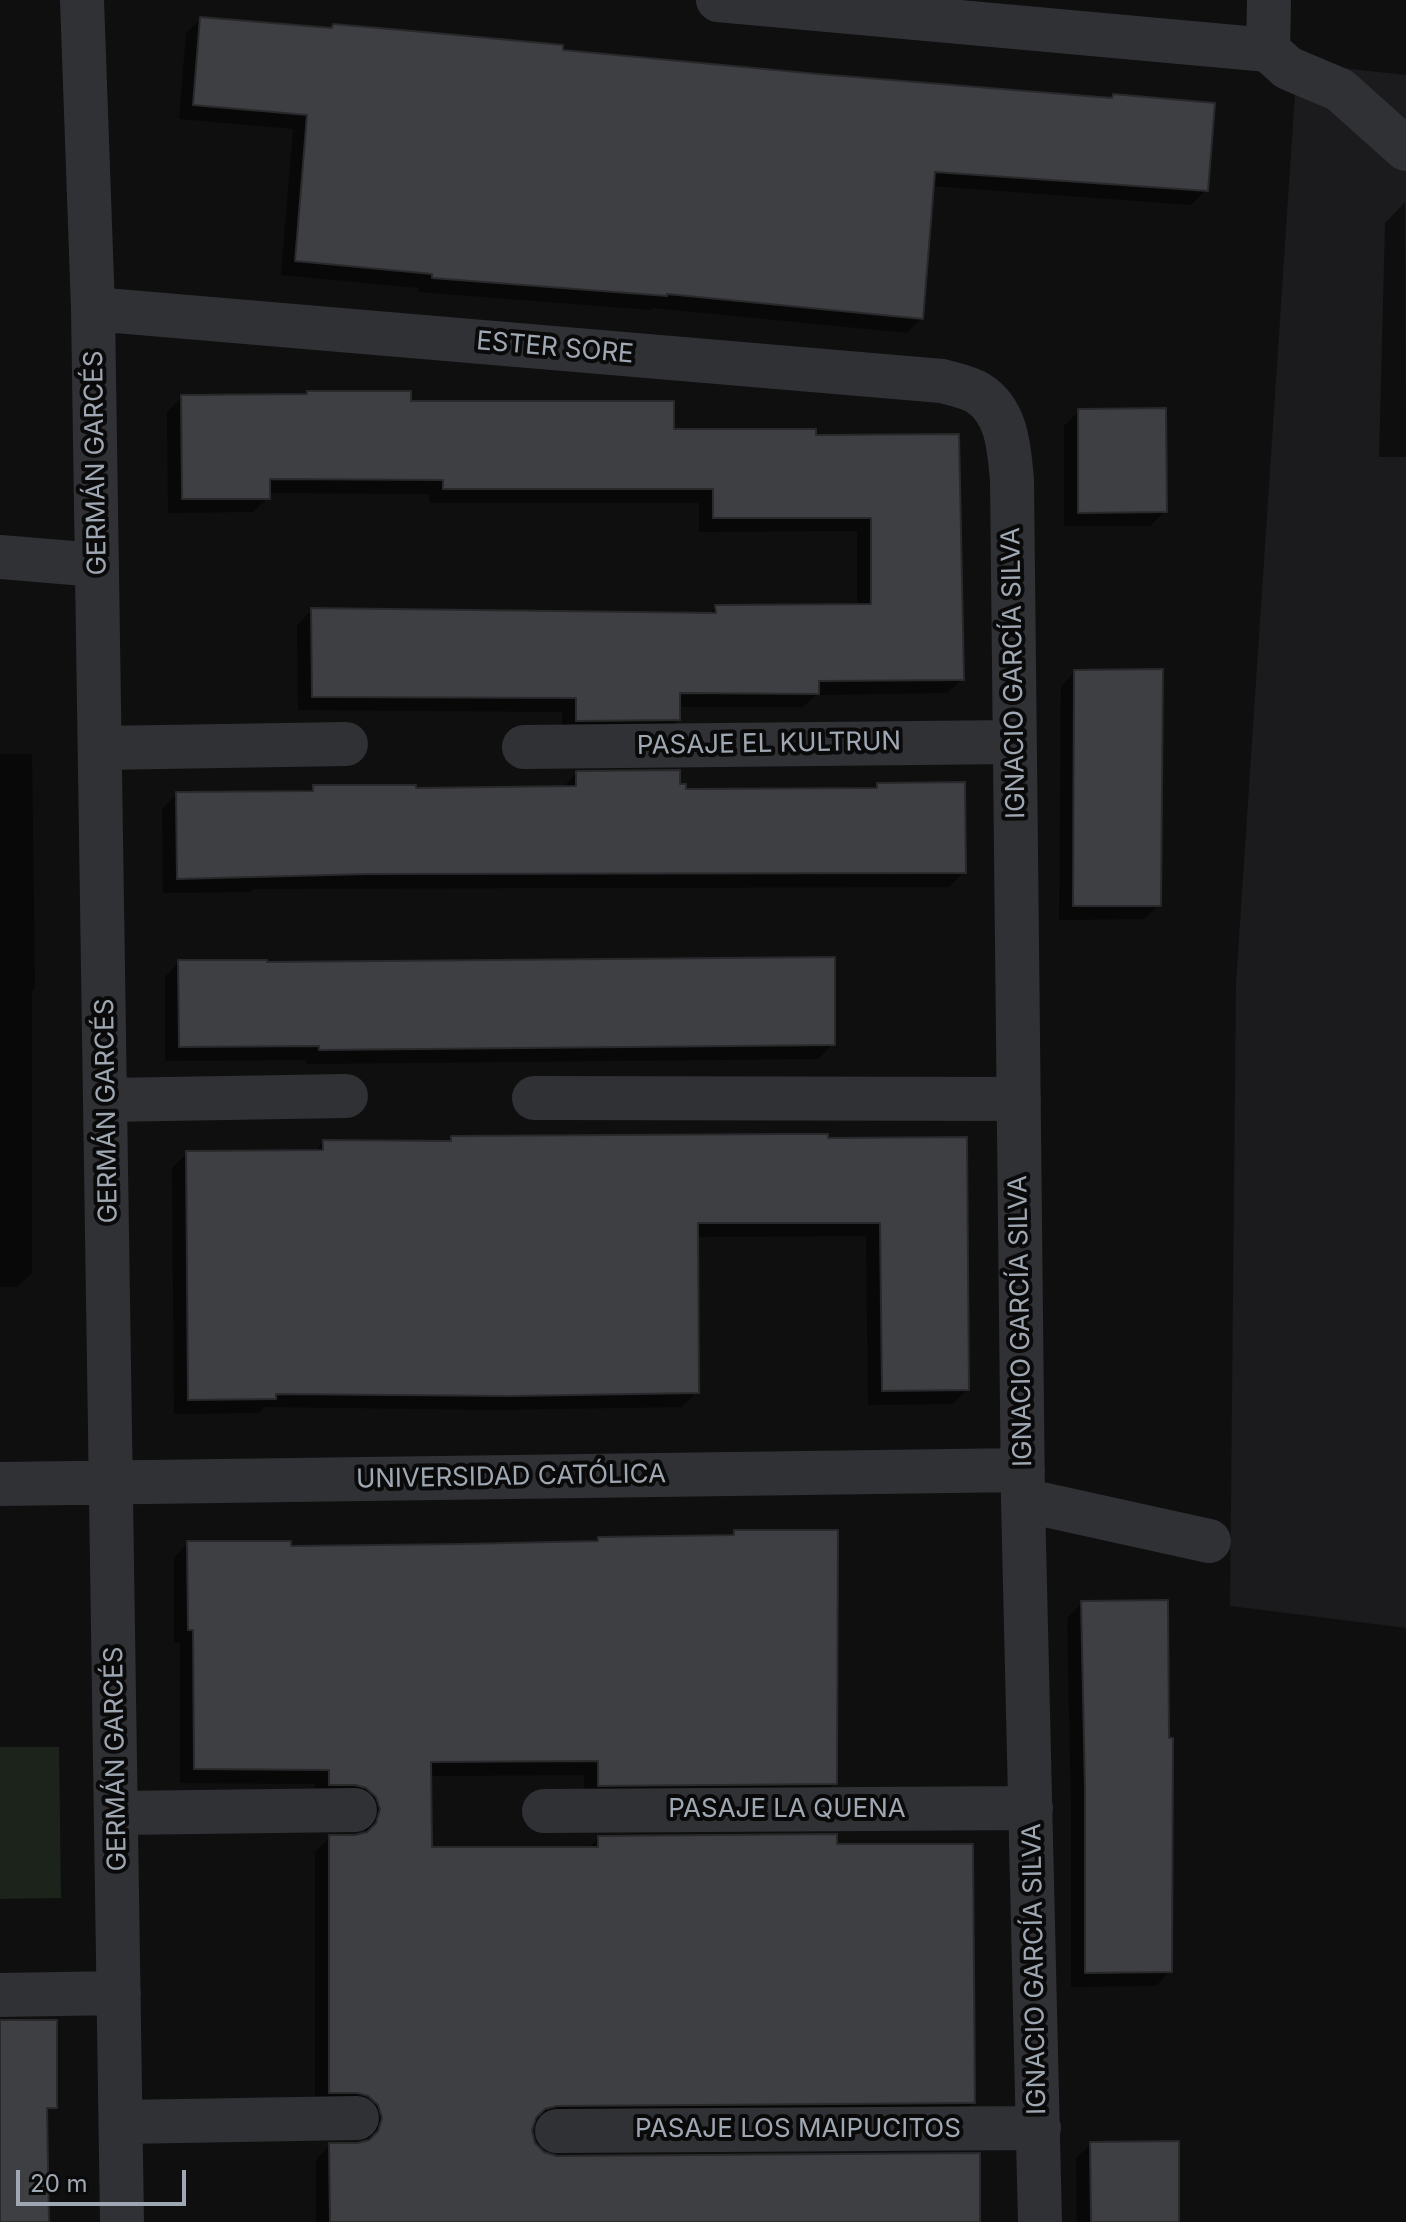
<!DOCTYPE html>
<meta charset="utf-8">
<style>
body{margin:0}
#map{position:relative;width:1406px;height:2222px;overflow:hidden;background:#0f0f10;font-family:Inter,sans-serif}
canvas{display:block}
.scale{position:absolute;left:16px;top:2170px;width:170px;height:36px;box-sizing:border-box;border:4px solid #9fa8b2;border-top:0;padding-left:10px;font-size:24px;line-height:28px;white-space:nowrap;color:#9fa8b2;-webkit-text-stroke:6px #0a0a0b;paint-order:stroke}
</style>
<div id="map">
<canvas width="1406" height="2222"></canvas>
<div class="scale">20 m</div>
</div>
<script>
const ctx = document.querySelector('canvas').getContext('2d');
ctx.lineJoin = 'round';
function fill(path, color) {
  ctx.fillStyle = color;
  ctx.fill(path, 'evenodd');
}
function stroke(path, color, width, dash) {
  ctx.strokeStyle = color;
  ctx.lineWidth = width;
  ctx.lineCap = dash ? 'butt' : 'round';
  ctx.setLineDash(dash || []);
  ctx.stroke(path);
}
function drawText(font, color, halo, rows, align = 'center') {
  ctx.font = font + ' Inter,sans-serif';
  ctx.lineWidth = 8;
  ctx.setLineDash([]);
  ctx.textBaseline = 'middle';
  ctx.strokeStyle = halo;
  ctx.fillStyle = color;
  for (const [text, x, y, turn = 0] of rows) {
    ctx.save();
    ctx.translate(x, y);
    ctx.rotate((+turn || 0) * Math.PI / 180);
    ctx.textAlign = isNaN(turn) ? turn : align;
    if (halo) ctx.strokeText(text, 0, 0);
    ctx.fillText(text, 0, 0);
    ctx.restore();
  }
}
fill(new Path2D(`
 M1297,63L1406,75V1628L1230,1606L1236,983Z`), '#1b1b1d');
fill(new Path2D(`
 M0,1747H59L61,1898L0,1899Z`), '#1b231b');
fill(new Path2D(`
 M201,19L329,30L333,26L561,51L818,76L1110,100L1113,96L1206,190L1191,205L932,186L921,318L907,333L653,308L651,310L418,292L419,288L281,275L293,129L179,119L186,33Z
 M1405,202L1406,457H1379L1385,223Z
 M182,397L409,403L672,431L814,437L957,436L962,679L947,693L816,695L803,707H678V720L663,734L562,735V712L298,710L297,625L312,610L708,615L716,607L857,606V531L699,532V503H430L429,494L268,493V498L253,512L168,513L167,412Z
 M1079,411L1165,511L1150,526H1064V426Z
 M1075,672L1159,905L1144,919L1059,920L1061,686Z
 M0,754H32L35,988L32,991V1273L17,1287H0Z
 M577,773L678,786L684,791L873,790L878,785L964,872L949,887L253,889L250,892L163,893L162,809L177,794L308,793L314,787L414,790L562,788Z
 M179,962L833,1044L818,1059L306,1064V1060L165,1061V977Z
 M452,1138L965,1139L967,1389L953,1404L868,1405L866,1236L696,1237L697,1392L682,1407L496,1410L265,1407L259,1413L174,1414L172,1168L187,1153L314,1152L323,1142L447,1143Z
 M735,1532L835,1783L820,1798L584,1799V1775L429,1776L430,1849H587L599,1838L835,1846L973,2103L958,2117L541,2120L533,2122L530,2132L534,2145L543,2154L978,2222H316V2160L330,2145L366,2143L368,2133L315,2107V1852L330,1837L364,1835L366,1825L315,1799V1784L180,1783V1643H174V1558L188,1543L289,1548L595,1543L599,1539L729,1537Z
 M1082,1603L1167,1740L1170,1971L1156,1986L1071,1987V1806L1067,1618Z
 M1091,2144L1177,2222H1077L1076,2158Z`), '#0007');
const building = new Path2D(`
 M200,17L332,28L333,24L435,33L563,45V50L818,74L1112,98L1113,94L1215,103L1208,191L935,172L923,319L667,294V296L432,278V274L295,261L307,115L193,105Z
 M307,391H411V401H674V429H816V435L959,434L964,680L819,681V694L680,693V720L576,721V698L312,697L311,608L716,613L715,605L871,604V518H713V489H443V480L270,479V499H182L181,395L307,394Z
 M1166,408L1167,512L1078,513V409Z
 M1163,669L1161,906H1073L1074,670Z
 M680,770V784H686V789L877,788V783L965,782L966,873L368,874L177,879L176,792L313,791V785H416V788L576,786V771Z
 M835,957V1045L319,1050V1046L179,1047L178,960H267V962Z
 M781,1134H828V1138L967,1137L969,1390L882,1391L880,1223H698L699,1393L511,1396L276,1394V1399L188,1400L186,1151L323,1150V1140L451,1141V1136Z
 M734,1530H838L837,1784L598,1786V1761L431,1762L432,1847H598V1836L837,1834V1844H973L975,2103L557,2106L545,2109L536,2118L532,2130L535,2143L544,2152L557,2156L980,2153V2222H330L329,2143H357L369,2140L378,2131L382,2118L378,2105L368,2096L357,2093H329V1835H355L367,1832L376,1823L380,1809L376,1797L366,1788L355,1785H329V1770L194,1769L193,1630H188L187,1541H291V1546L461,1544L598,1541V1537L734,1535Z
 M1168,1600L1169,1738H1173L1172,1972L1085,1973V1790L1081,1601Z
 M0,2020H57V2108H47L49,2222H0Z
 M1179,2141V2222H1091L1090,2142Z`);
fill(building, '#3e3f43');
stroke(building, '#29292c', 2);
stroke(new Path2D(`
 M82,0L93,309L122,2222
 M718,0L1268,50
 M1268,50L1288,68L1340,90L1406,149
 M1268,50L1269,0
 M93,309L942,381C953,384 968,387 978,393C1008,412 1009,449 1012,480L1023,1500L1040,2222
 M0,557L97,565
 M524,747L1015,742
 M100,748L346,744
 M534,1098L1019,1099
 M107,1100L346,1096
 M0,1484L1023,1470
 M1023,1500L1209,1541
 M544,1811L1031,1808
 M117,1813L355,1810
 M0,1995L119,1993
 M121,2122L357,2118
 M557,2131L1039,2128`), '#303135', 44);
drawText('26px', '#9fa8b2', '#0a0a0b', [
 ["ESTER SORE",555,348,5],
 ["GERMÁN GARCÉS",96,463,-91],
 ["IGNACIO GARCÍA SILVA",1014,673,-91],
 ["PASAJE EL KULTRUN",769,744,-1],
 ["GERMÁN GARCÉS",107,1111,-91],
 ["IGNACIO GARCÍA SILVA",1021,1321,-91],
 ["UNIVERSIDAD CATÓLICA",511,1477,-1],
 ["GERMÁN GARCÉS",116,1759,-91],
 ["PASAJE LA QUENA",787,1809],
 ["IGNACIO GARCÍA SILVA",1035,1969,-91],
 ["PASAJE LOS MAIPUCITOS",798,2129]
]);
</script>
